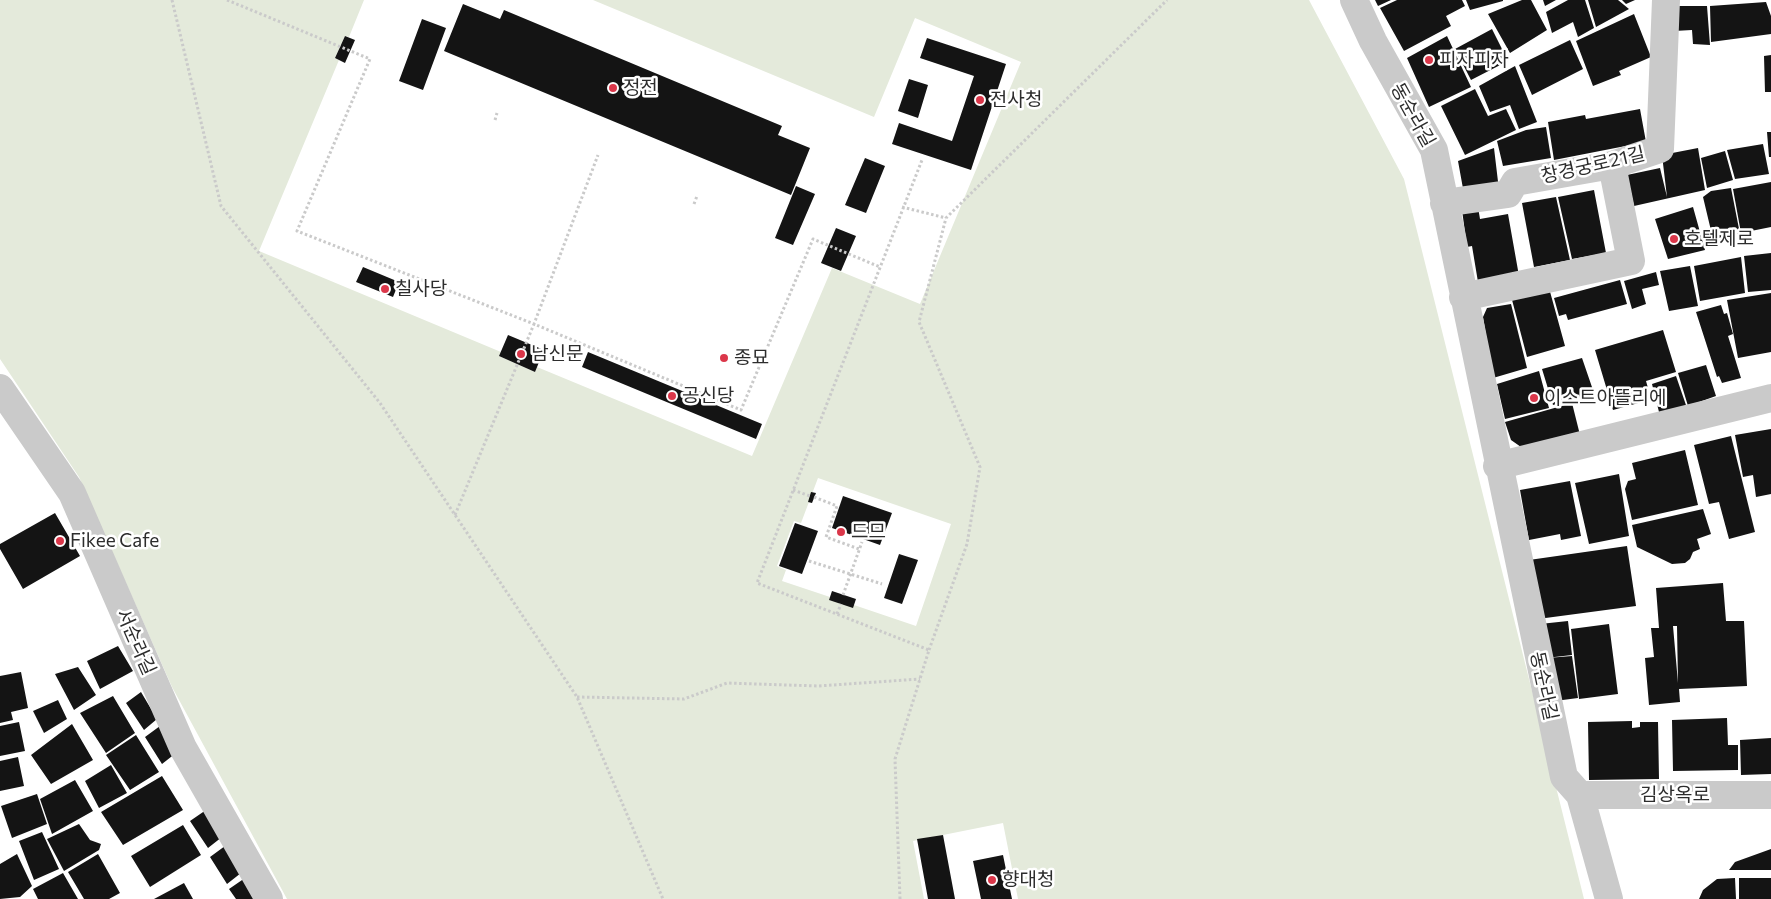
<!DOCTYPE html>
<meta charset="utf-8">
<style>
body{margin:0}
canvas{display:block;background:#fff}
</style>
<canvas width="1771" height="899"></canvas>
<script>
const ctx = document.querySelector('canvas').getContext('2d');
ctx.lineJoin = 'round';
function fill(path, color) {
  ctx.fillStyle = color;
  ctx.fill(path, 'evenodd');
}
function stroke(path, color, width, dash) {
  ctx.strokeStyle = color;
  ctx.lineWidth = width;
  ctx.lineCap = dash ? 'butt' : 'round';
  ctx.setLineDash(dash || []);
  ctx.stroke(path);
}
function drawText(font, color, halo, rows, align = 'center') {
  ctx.font = font + ' Commissioner,"Noto Sans KR",sans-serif';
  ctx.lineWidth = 5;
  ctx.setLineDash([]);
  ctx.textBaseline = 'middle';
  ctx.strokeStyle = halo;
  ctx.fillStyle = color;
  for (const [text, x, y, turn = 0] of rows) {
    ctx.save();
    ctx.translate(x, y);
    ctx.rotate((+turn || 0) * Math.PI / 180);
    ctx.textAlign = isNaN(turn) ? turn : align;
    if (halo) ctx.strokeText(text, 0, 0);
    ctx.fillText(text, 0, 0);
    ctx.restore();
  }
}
fill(new Path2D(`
 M0,0H364L349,37L345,36L335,58L339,60L259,251L501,352L499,356L535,372L537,367L752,456L832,268L920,304L1021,62L915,18L874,117L593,0H1309L1404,179L1584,899H1018L1003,823L913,841L924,899H287L172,687L79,477L0,359ZM818,478L951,524L916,626L854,605L829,600L830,597L782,581L786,570L777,566L794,521L801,523Z`), '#e4eadb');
fill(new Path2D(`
 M1375,0H1391L1378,6Z
 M1397,0H1462L1465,6L1446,16L1451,26L1404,51L1380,8Z
 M1466,0H1503V1L1470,10Z
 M1522,0H1531L1547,30L1510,53L1488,14Z
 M1543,0H1556L1545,6Z
 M1568,0H1585L1594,28L1578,37L1573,22L1552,33L1546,12Z
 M1588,0H1618L1629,9L1596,27Z
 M1622,0H1635L1626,4Z
 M1766,2L1771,16V34L1711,42L1710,6Z
 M463,4L500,19L504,10L782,126L778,135L810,148L791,195L444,51Z
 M1672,6H1707L1710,45L1693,44L1692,30L1674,31Z
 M1634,14L1651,57L1619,71L1621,75L1593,86L1576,41Z
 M422,19L446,28L423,90L399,81Z
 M1492,29L1508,61L1471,80L1455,49Z
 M345,36L355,40L345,63L335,58Z
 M1447,36L1471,87L1429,107L1407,58Z
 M927,38L1006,64L971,170L892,144L899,123L952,141L974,76L920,58Z
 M1570,40L1583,69L1532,95L1519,65Z
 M1771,55V92H1765L1764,56Z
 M1515,66L1537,122L1519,129L1510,105L1490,112L1479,86Z
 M909,79L928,85L918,118L898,111Z
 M1475,89L1488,116L1506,109L1516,130L1465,155L1441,106Z
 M1640,109L1646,142L1554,160L1548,122L1585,115L1586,119Z
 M1546,127L1551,158L1503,166L1497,141L1526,130Z
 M1767,132H1771V157H1769Z
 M1763,144L1769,174L1735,179L1727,150Z
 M1494,148L1499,190L1464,194L1458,161Z
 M1698,148L1705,190L1634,206L1627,175L1660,168L1667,197L1662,155Z
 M1725,151L1733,180L1707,188L1701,158Z
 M865,158L885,166L866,213L845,205Z
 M1771,182V227L1741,233L1733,189Z
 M796,186L815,194L793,245L775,238Z
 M1731,188L1740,234L1713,239L1703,197L1711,191Z
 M1594,190L1606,253L1572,259L1558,197Z
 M1556,197L1570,260L1534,267L1522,203Z
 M1478,207L1480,219L1508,214L1519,276L1478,282L1472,246L1467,247L1462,210Z
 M1693,207L1705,250L1668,259L1655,219Z
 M836,228L856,236L841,271L821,263Z
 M1771,253V290L1748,292L1744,256Z
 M1741,257L1745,293L1700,301L1694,266Z
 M1690,266L1698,306L1669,311L1660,271Z
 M363,267L399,282L393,297L356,282Z
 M1656,272L1659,285L1642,289L1646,304L1632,309L1624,281Z
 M1620,280L1627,304L1568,320L1566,314L1559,316L1554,298Z
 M1549,288L1565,346L1527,357L1511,296Z
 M1771,293V352L1738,358L1727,300Z
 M1511,304L1527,368L1493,378L1483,317L1487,308Z
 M1721,305L1724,314L1727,313L1733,334L1728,336L1741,378L1722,383L1719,376L1717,377L1696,312Z
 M1663,330L1676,372L1646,381L1650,395L1642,402L1613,410L1595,350Z
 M508,335L544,350L535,372L499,356Z
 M588,352L762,424L756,439L582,367Z
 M1582,358L1594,393L1553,405L1542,369Z
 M1706,365L1716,396L1688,406L1678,373Z
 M1539,371L1549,408L1505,419L1497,384Z
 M1676,376L1687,408L1660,416L1652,384Z
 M1572,403L1580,435L1521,447L1511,440L1505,422Z
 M1771,429V494L1756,497L1753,475L1743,477L1735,435Z
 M1731,436L1755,532L1729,539L1719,502L1709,504L1694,445Z
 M1685,450L1698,505L1632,520L1625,489L1628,481L1636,479L1632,463Z
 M1619,474L1629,536L1589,544L1575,483Z
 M1570,481L1581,536L1561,540L1560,534L1529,540L1520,490Z
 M811,492L816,493L812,503L808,502Z
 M843,496L892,513L880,545L832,528Z
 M1703,509L1711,534L1697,539L1700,549L1693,552L1690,559L1685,563L1672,564L1637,547L1632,525Z
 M55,513L80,556L23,589L0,549V544Z
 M795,523L818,531L802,574L779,566Z
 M1627,546L1636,606L1538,619L1529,560Z
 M899,554L918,560L902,604L884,598Z
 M1723,583L1726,621H1744L1747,686L1679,689L1680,702L1649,705L1645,658L1654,657L1651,628H1659L1656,588ZM1673,626H1677L1678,683Z
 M832,591L856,599L853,608L829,600Z
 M1568,621L1572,655L1546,658L1540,624Z
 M1609,624L1618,694L1579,699L1571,629Z
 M118,646L133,671L100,689L87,661Z
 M1572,656L1578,698L1555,701L1547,658Z
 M78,667L96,695L74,710L55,674Z
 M21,672L28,708L11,712L13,720L0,723V676Z
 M141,692L157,719L144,730L126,703Z
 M113,696L135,733L106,753L80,713Z
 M58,700L67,719L44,733L33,711Z
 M1727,718L1728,745H1738V770L1673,771L1672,720Z
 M1632,721V728L1640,727V722H1658L1659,779L1589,780L1588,722Z
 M19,722L25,751L0,756V726Z
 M72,724L93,760L51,784L31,755Z
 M160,726L176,753L162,764L145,737Z
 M136,735L159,772L130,790L106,755Z
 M1771,738V774L1741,775L1740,740Z
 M18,757L24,786L0,791V761Z
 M111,765L127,793L99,808L85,781Z
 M162,776L183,810L123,845L101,812Z
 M75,780L93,811L52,834L40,799Z
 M37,794L47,824L12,838L1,806Z
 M206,810L222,837L208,848L190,821Z
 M79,824L90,840L101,844L99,850L64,871L47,839Z
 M183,825L201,855L150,887L131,856Z
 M42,832L59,869L34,880L19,841Z
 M943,835L955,899H928L917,839Z
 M225,846L241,873L227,884L210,857Z
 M1771,849V870H1729L1735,862Z
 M17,854L32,886L20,897L0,899V864Z
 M98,854L120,893L109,899H84L68,872Z
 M1003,855L1012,899H981L973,861Z
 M63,873L78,899H38L33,889Z
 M245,878L257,899H236L229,889Z
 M1735,878L1736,899H1699L1703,890L1717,879Z
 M1739,878H1771V899H1739Z
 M184,883L193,899H154Z`), '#141414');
stroke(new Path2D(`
 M172,0L221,206L380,403L577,697L663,899
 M227,0L370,59L297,231L534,324L598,155
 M495,120L497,113
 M694,204L697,196
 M902,207L946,218
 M793,490L810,496
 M814,497L837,506L826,537L859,549
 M455,515L534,324L741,410L813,239L880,267
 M809,561L882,584
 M843,595L862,542
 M837,614L841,604
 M929,650L967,544L980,467L919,322L946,218L1167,0
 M577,697L684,699L727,683L818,686L920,679
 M900,899L895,759L929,650L757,583L922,160`), '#cacaca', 3, [2.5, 2.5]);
stroke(new Path2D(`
 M1354,0L1373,41L1434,150L1564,777L1580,795L1609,899
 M1444,203L1508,194L1515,182L1612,165L1660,149L1666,0
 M1463,297L1631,261L1612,165
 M0,388L72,493L183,748L269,899
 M1497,466L1771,398
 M1580,795H1771`), '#cacaca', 28);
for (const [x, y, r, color] of [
 [1429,60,5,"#db374a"],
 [613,88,5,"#db374a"],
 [980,100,5,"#db374a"],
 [1674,239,5,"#db374a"],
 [385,289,5,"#db374a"],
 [521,354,5,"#db374a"],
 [724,358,5,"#db374a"],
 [672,396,5,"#db374a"],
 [1534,398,5,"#db374a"],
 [841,532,5,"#db374a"],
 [60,541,5,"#db374a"],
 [992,880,5,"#db374a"]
]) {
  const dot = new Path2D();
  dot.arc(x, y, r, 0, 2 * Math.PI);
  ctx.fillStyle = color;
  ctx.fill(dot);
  stroke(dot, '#fff', 2);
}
drawText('19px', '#2d2d2d', '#fff', [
 ["피자피자",1439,60],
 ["정전",623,88],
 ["전사청",990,100],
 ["호텔제로",1684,239],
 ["칠사당",395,289],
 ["남신문",531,354],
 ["종묘",734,358],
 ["공신당",682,396],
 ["이스트아뜰리에",1544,398],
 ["드므",851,532],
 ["Fikee Cafe",70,541],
 ["향대청",1002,880]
], 'left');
drawText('19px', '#2d2d2d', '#fff', [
 ["동순라길",1413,115,61],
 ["창경궁로21길",1593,165,-13],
 ["서순라길",136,642,66],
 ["동순라길",1544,686,78],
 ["김상옥로",1675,795]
]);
</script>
